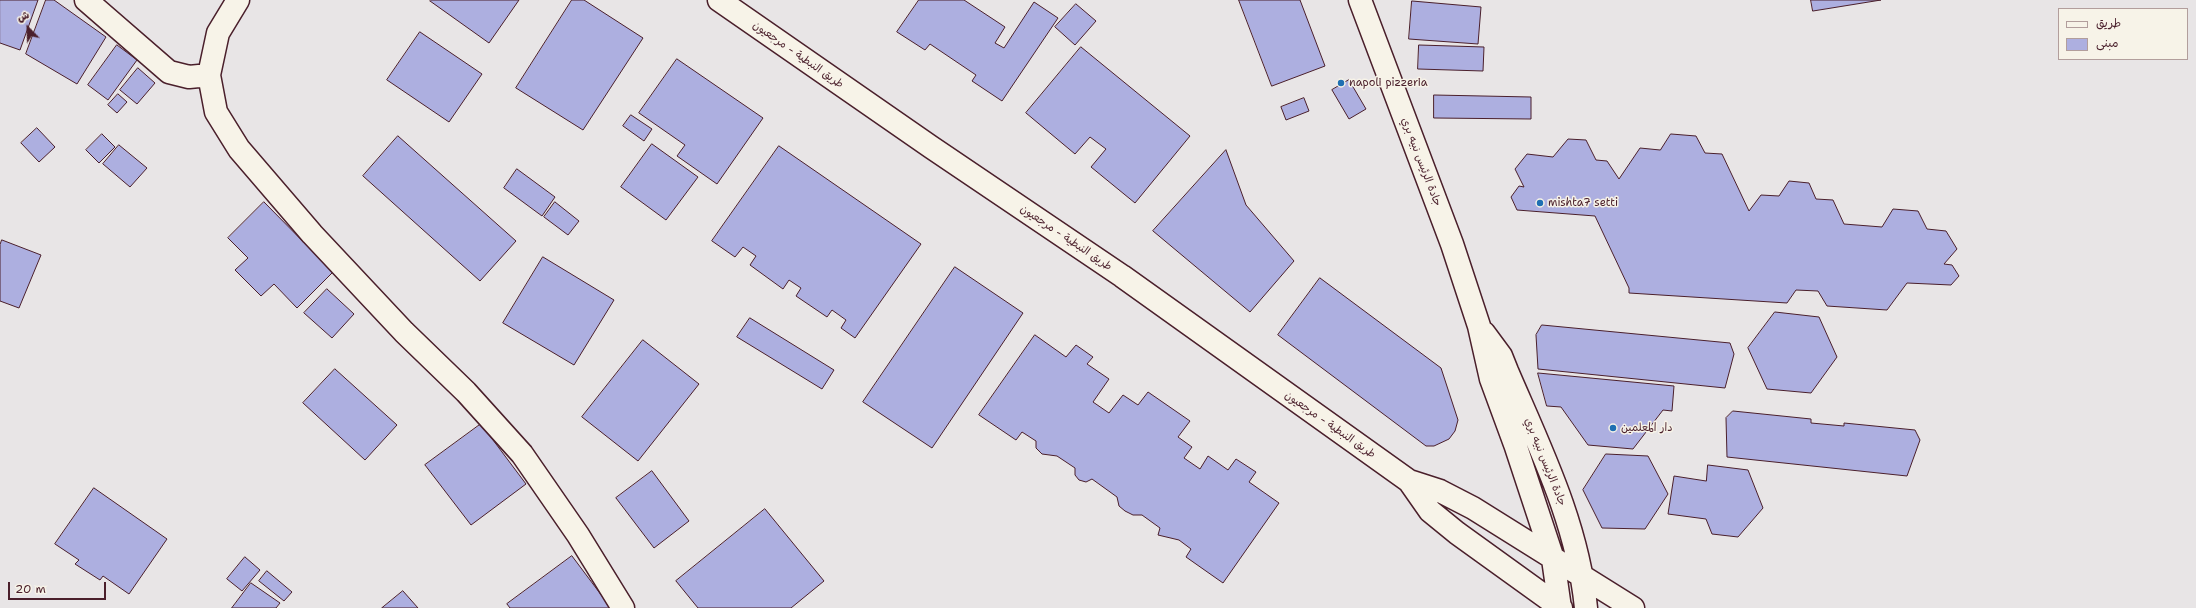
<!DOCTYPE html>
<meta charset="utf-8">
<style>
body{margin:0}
#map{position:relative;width:2196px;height:608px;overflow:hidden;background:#e8e5e6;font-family:"Shantell Sans","Playpen Sans Arabic",sans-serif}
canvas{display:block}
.legend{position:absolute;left:2058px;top:8px;width:130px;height:52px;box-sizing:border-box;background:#f7f3e8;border:1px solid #b29e9c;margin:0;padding:5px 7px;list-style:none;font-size:12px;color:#4a1f2b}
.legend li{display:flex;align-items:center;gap:8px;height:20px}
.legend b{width:20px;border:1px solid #b29e9c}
.north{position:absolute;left:8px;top:8px;width:40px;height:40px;-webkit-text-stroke:3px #f7f3e8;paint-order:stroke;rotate:337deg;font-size:11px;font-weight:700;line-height:16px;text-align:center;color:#4a1f2b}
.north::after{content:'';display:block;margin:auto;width:14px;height:18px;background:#4a1f2b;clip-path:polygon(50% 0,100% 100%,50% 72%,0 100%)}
.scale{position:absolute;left:8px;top:582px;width:98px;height:18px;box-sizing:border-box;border:2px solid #4a1f2b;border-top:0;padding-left:5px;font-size:12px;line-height:14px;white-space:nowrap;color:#4a1f2b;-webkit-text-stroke:3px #f7f3e8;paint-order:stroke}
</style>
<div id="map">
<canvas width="2196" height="608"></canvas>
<ul class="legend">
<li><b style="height:5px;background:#f7f3e8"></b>طريق</li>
<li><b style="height:11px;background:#adafe0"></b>مبنى</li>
</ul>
<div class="north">ش</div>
<div class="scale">20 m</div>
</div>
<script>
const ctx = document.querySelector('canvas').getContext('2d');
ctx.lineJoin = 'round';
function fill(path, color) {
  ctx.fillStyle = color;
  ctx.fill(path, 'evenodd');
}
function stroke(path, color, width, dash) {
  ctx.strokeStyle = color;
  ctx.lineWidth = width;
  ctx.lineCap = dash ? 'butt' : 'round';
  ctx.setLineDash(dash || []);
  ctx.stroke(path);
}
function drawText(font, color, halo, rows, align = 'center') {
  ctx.font = font + ' "Shantell Sans","Playpen Sans Arabic",sans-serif';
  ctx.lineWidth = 3;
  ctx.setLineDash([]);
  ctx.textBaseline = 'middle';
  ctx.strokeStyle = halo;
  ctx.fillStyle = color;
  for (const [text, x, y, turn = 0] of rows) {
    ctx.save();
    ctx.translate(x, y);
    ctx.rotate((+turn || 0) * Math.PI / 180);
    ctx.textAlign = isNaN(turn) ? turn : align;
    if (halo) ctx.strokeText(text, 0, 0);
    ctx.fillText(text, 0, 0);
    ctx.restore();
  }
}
const building = new Path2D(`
 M0,0H38L20,50L0,43Z
 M46,0H54L106,37L77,84L26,54Z
 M431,0H519L489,43L430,1Z
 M572,0H584L643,38L583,130L516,88Z
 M919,0H964L1005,27L995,43L1004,48L1034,2L1058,18L1002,101L972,81L976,75L930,44L925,50L897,32Z
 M1239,0H1300L1325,66L1272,86Z
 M1811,0H1881L1813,11Z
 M1412,1L1481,7L1478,44L1409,39Z
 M1076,4L1096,21L1075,45L1055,27Z
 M420,32L482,74L449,122L387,80Z
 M117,45L137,60L108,100L88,85Z
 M1419,45L1484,47L1483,71L1418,69Z
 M1081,47L1190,136L1135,203L1091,167L1106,149L1090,137L1075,154L1026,113Z
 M677,59L763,118L717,184L677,156L685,145L639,113Z
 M138,68L155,83L137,104L120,90Z
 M1349,80L1366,109L1349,119L1332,90Z
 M118,94L127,102L117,113L108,105Z
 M1434,95L1531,97V119L1434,118Z
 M1304,98L1309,111L1286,120L1281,107Z
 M631,115L652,129L644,141L623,126Z
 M37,128L55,147L39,162L21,143Z
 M102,134L115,147L99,163L86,150Z
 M1671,134L1696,136L1705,153L1722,154L1749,211L1761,195L1779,196L1789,181L1809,183L1816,199L1833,200L1844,224L1882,227L1893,209L1918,211L1927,229L1946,231L1957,249L1944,264L1952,265L1959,276L1951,285L1907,283L1887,310L1827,306L1818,291L1796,290L1787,303L1629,293V288L1595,216L1517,210L1511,197L1519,186L1524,187L1515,169L1527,154L1553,157L1568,139L1586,140L1596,160L1607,161L1619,179L1640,148L1660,150Z
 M398,136L516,241L480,281L363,176Z
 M652,144L698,177L666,220L621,187Z
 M119,145L147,168L130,187L103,164Z
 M779,146L921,244L855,338L841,328L846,320L832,310L827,317L796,296L801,288L789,280L783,289L750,265L756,256L743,247L735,257L712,241Z
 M1226,150L1246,205L1294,261L1250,312L1153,231Z
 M517,169L555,197L542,216L504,188Z
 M264,202L333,272L297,308L274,284L261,296L235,270L248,258L228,238Z
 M555,202L579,221L568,235L544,217Z
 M2,240L41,255L19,308L0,301V245Z
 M543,257L614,300L574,365L503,323Z
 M955,267L1023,313L932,448L863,402Z
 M1320,278L1441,368L1458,420L1455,431L1449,439L1434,446H1426L1278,335Z
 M327,289L354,314L332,338L304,313Z
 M1775,312L1819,317L1837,357L1811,393L1767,389L1748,348Z
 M750,318L834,370L822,389L737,337Z
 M1542,325L1730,343L1734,354L1725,388L1538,369L1536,335Z
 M1035,335L1066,357L1076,345L1093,357L1087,364L1109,379L1093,402L1109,413L1123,395L1138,405L1148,392L1190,421L1178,437L1192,447L1184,458L1200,469L1208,456L1228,470L1236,459L1256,472L1249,482L1279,503L1223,583L1186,557L1191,549L1179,540L1158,535L1160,528L1142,515H1133L1125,511L1119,506L1117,497L1092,479L1086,482L1079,480L1075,475V468L1057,456L1042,454L1036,448V441L1022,432L1016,440L979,415Z
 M643,340L699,384L638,461L582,417Z
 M335,369L397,425L365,460L303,403Z
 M1538,373L1674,386L1672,411L1663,410L1633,449L1588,445L1561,407L1547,406Z
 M1733,411L1811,419V423L1844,426V423L1915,430L1920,440L1907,476L1727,457L1726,418Z
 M481,424L526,484L471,525L425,465Z
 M1606,454L1648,456L1668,494L1645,529L1602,528L1583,490Z
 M1708,465L1748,470L1763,508L1738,537L1712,534L1706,519L1668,514L1674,476L1706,481Z
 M652,471L689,521L654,548L616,498Z
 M94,488L167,539L129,594L103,576L100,580L75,564L79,560L55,544Z
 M765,509L824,581L791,608H698L676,581Z
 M572,556L611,608H510L507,604Z
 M245,557L260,570L242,591L227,579Z
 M267,571L292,592L284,601L259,581Z
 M251,583L280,603L276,608H232Z
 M403,591L418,608H382Z`);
fill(building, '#adafe0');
stroke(building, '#4a1f2b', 1);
const minor = new Path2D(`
 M86,0L169,72L189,77L209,75
 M238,0L218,33L209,75L216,112L239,149L312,234L404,332L466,392L522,454L578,535L623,608`);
const major = new Path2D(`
 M719,0L931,147L1122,276L1409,481L1440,491L1473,508L1633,608
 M1360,0L1452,244L1479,326L1491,379L1516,447L1553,559L1560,608
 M1484,333L1501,356L1507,371C1540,448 1578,524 1586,608
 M1409,481L1430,511L1457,533L1561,608`);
stroke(minor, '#4a1f2b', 25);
stroke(major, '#4a1f2b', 25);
stroke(minor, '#f7f3e8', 22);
stroke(major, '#f7f3e8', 22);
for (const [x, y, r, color] of [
 [1341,83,4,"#1f6fb2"],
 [1540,203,4,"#1f6fb2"],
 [1613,428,4,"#1f6fb2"]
]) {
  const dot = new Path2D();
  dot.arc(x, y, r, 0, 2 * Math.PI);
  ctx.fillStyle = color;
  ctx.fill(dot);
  stroke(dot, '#f7f3e8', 1.5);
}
drawText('11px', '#4a1f2b', '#f7f3e8', [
 ["طريق النبطية - مرجعيون",798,55,35],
 ["جادة الرئيس نبيه بري",1421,162,69],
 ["طريق النبطية - مرجعيون",1066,238,34],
 ["طريق النبطية - مرجعيون",1330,425,35],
 ["جادة الرئيس نبيه بري",1545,462,68]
]);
drawText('11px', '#4a1f2b', '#f7f3e8', [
 ["napoli pizzeria",1349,83],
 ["mishta7 setti",1548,203],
 ["دار المعلمين",1621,428]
], 'left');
</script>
